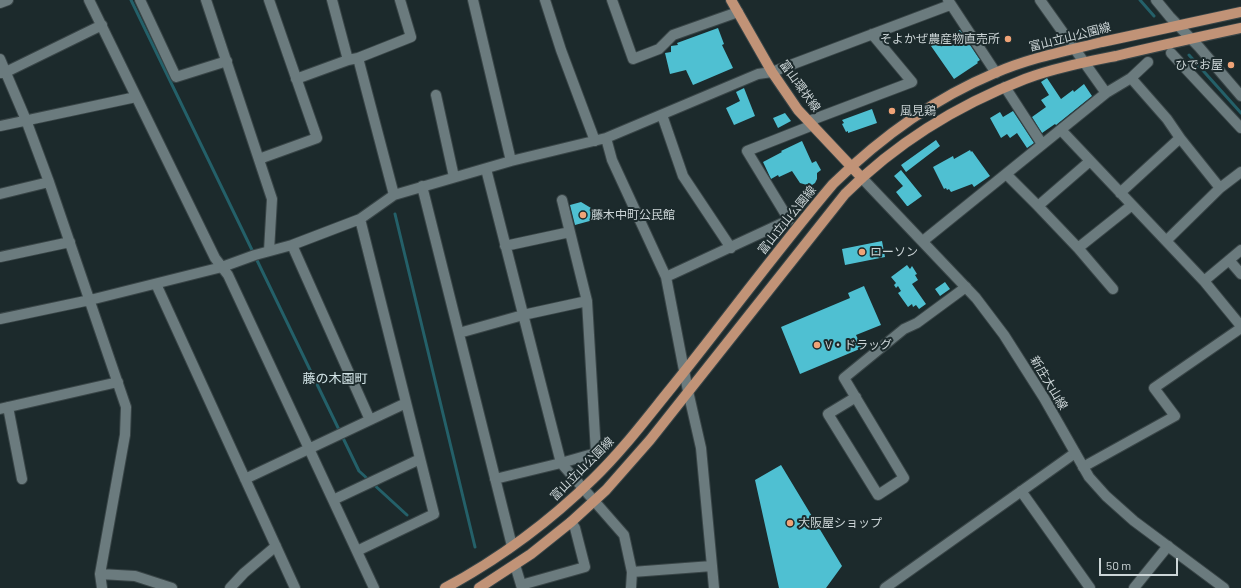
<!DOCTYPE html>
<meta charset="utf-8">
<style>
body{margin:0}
#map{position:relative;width:1241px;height:588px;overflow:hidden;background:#1c2a2c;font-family:Barlow,sans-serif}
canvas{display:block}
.scale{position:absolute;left:1099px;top:558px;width:79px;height:18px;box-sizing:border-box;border:2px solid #ccd5d7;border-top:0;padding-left:5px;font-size:12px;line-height:14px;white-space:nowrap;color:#ccd5d7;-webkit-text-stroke:3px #1c2a2c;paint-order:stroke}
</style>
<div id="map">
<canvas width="1241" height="588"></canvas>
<div class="scale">50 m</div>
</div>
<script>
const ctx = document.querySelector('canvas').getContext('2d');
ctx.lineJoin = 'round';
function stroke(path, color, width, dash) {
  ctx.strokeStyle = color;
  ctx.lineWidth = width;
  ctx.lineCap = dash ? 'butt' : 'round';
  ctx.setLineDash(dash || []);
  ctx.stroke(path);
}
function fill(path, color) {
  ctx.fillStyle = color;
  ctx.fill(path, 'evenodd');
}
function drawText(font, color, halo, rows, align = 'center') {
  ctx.font = font + ' Barlow,"Noto Sans JP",sans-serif';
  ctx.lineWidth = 4;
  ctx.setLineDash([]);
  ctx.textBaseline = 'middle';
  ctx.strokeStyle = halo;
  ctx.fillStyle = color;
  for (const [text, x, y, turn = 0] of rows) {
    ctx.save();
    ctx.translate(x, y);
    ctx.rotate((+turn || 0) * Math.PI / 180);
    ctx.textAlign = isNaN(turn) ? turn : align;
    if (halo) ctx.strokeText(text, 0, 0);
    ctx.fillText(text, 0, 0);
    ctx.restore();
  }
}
stroke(new Path2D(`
 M131,0L359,471L407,515
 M1140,0L1154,16
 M1189,55L1241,113
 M395,214L475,547`), '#246069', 3);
fill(new Path2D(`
 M718,28L724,44L722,45L733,68L693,85L686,70L670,74L665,53L671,52V46L678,45L677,43Z
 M960,30L980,60L977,62L978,63L954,79L931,46L939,40L940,43Z
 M1047,78L1061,99L1073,90L1074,92L1084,84L1092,96L1056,125L1055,124L1042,133L1032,117L1046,107L1041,100L1049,95L1041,82Z
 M744,88L755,116L734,125L726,108L740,101L736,92Z
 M872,109L877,123L848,133V131L846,132L842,124L844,123L842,120Z
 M1013,111L1034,143L1027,148L1017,133L1010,138L1007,134L1001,138L990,118L1000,112L1003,117Z
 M785,113L791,121L778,128L773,118Z
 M936,140L940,146L906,172L901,165Z
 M802,141L812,163L816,161L821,170L817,173V179L815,183L812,185H807L800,183L792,171L779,177L778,175L771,179L763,162L782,152L781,151Z
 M970,150L971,152L972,151L982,165L990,176L974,187L972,184L951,192L949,189L947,190L946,188L944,189L933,167L953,156L954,159Z
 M901,170L922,196L908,206H907L896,192L903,186L894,176Z
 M581,202L591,208L592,210L608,216L575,225L570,205Z
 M882,241L885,257L845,265L842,249Z
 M907,265L910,269L912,266L917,274L915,275L918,280L912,284L926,304L919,309L916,305L913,307L912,304L908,307L898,293L901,291L898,286L896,288L894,285L896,283L891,277Z
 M945,282L950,289L940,296L935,289Z
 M864,286L881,325L856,335L862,348L800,374L781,327L850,298L848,293Z
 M781,465L842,566L826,588H779L755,480Z`), '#4fc0d2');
const street = new Path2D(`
 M89,0L215,258L228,275L374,588
 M140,0L176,77L227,61
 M206,0L272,199L269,251
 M332,0L348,60L358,58L394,195
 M473,0L511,161
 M545,0L561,50L595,141
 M612,0L633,59L659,49L673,35L738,12
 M948,0L996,73
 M1156,0L1170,17L1199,47L1241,96
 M0,3L8,0
 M1171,53L1241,128
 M358,58L411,37L400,0
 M0,59L26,120L49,182L126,407L125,435L100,574L102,588
 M1,73L6,72L102,25
 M1131,78L1148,62
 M296,79L348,60
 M1005,87L1042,144
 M1106,93L1131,78L1167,119L1180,138
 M436,95L454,177
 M662,115L683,176L731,248
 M809,121L912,82L872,34
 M0,126L136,97
 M1061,130L1204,281L1241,326
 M606,138L612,160L666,277L688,391L701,448L712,566
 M259,159L317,138L269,0
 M1090,161L1038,206L1078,248L1132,205
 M486,169L561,463L624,535L632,572L712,566L714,588
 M1006,174L1038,206
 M422,186L512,546
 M1120,193L1180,138L1220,188
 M0,194L49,182
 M562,200L587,301
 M923,241L1106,93L1040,0
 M1166,241L1220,188L1241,172
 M292,245L370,420
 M505,246L570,232
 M1078,248L1113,289
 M0,257L70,242
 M1229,260L1241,274
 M666,277L789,220L747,151L813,125
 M1204,281L1241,250
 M156,284L295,588
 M0,319L90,300L222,267L255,255L292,245L360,219L394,195L511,161L606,138L758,74L772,72L950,5
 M459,333L523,315L587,301L596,453L561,463L495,479
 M856,397L828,414L878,495L904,478L844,378L904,329L917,323L966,287
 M8,407L22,479
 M0,409L118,382
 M1083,467L1175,416L1154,388L1241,328
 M245,479L406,403
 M1021,491L1090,588
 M333,500L420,459
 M357,551L434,514L360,219
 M515,565L522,588
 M100,574L135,576L172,588
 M521,585L585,567L575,528L571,522
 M230,588L244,573L276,546
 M631,588L632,572
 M885,588L1075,453
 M1134,588L1168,546`);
const secondary = new Path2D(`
 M862,178L976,298L1004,335L1044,398L1089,477L1106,496L1134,521L1224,588`);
const primary = new Path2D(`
 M731,0L772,72L798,110L862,178
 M445,588C499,559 549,522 593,479C622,451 646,419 672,387C726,320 777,250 833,184C881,137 933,99 995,73C1029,58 1066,51 1102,42C1148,32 1195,22 1241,12
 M479,588L531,554L571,522L606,490L650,440L845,194C896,143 958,105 1025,79C1054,68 1086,62 1116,56C1158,46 1199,37 1241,28`);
stroke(street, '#394547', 12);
stroke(secondary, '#394547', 12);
stroke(primary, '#394547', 12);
stroke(street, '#6b7b7e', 10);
stroke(secondary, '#6b7b7e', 10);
stroke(primary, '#c19377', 10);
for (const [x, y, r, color] of [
 [1008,39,4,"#efa377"],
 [1231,65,4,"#efa377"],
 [892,111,4,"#efa377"],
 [583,215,4,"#efa377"],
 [862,252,4,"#efa377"],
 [817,345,4,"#efa377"],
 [790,523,4,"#efa377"]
]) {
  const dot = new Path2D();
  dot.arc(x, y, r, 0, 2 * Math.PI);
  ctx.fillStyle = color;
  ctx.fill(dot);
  stroke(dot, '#1c2a2c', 1.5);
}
drawText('12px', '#ccd5d7', '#1c2a2c', [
 ["富山立山公園線",1070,37,-14],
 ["富山環状線",800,86,54],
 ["富山立山公園線",787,220,-51],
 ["新庄大山線",1049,383,59],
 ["富山立山公園線",582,469,-45]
]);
drawText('12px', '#ccd5d7', '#1c2a2c', [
 ["そよかぜ農産物直売所",1000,39,"right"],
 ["ひでお屋",1223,65,"right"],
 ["風見鶏",900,111],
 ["藤木中町公民館",591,215],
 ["ローソン",870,252],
 ["V・ドラッグ",825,345],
 ["大阪屋ショップ",798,523]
], 'left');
drawText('13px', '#d4e6e9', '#1c2a2c', [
 ["藤の木園町",335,379]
]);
</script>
